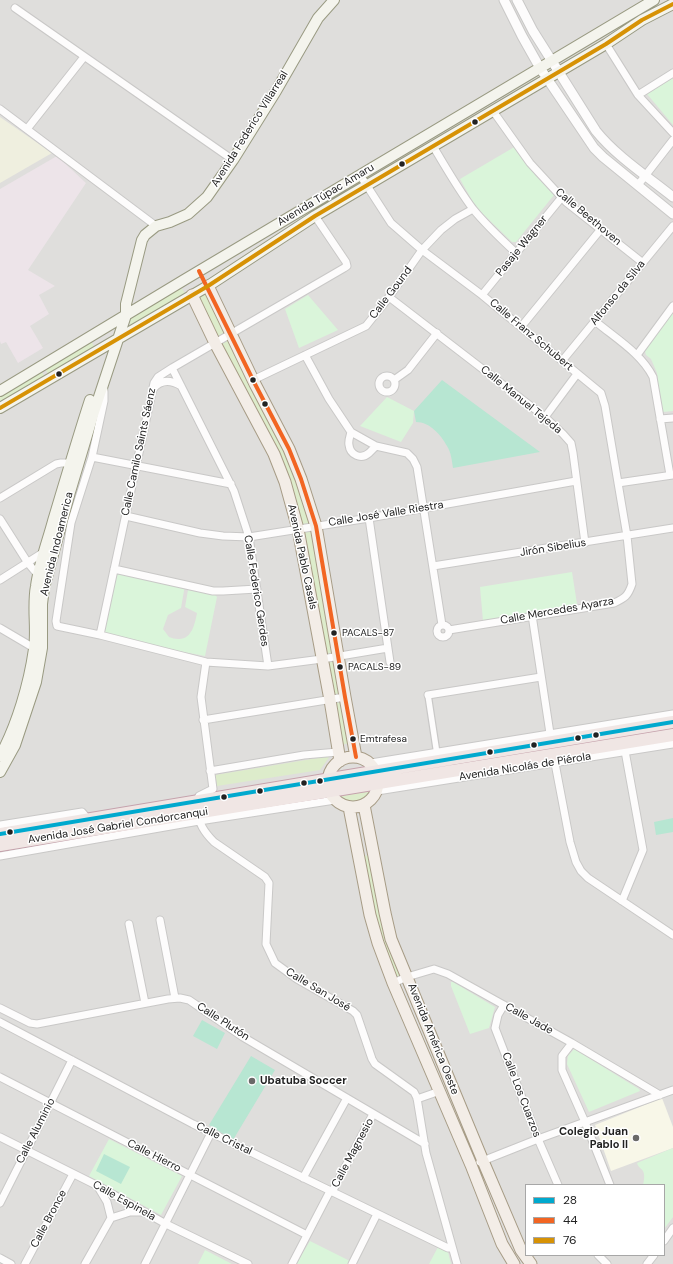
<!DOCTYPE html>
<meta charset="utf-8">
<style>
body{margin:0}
#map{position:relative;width:673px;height:1264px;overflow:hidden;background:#f0eeeb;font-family:"DM Sans",sans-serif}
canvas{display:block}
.legend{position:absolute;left:525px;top:1184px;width:140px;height:72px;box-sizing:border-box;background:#fff;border:1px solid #a7a7a7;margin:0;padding:5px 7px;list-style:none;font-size:12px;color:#222}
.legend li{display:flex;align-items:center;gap:8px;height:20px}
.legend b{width:20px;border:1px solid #a7a7a7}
</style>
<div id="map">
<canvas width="673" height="1264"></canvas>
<ul class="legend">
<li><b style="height:5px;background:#00a9ce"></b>28</li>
<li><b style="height:5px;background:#f26522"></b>44</li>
<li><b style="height:5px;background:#d79205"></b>76</li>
</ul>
</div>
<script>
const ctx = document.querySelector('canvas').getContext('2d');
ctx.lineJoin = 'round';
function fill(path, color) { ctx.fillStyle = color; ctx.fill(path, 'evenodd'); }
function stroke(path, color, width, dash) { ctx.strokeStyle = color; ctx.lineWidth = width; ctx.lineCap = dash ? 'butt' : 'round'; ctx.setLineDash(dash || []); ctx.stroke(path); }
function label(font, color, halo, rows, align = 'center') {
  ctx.font = font + ' "DM Sans",sans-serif'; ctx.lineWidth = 3; ctx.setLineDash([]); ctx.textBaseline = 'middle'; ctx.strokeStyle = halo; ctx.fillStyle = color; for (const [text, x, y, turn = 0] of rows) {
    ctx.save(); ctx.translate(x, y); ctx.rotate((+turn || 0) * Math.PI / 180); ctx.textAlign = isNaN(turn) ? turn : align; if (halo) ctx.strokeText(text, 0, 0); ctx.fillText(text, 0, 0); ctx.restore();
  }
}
const residential = new Path2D(`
 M0 0H673V1264H0ZM526 1185H664V1255H526Z`);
const industrial = new Path2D(`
 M57 156 86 183 28 270 55 286 39 295 49 314 30 326 43 348 18 363 6 342 1 344 0 341V189Z`);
const education = new Path2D(`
 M662 1098 673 1127V1148L611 1171 595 1125Z`);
const farmland = new Path2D(`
 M0 117 52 153 0 183Z`);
const grass = new Path2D(`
 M180 286 185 293 131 326 126 319Z
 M205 292 226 335 217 340 195 297Z
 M228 339 291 464 310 526 300 527 283 467 218 346Z
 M91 341 95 348 49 376 45 368Z
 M41 371 46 378 0 405V396Z
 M310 530 333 654 324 656 301 532Z
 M334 661 350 743 340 745 324 663Z
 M330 756 320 770 217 786 215 775Z
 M373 788C368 806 346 805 334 796Z
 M371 855 404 976 394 979 378 938 362 856Z`);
const park = new Path2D(`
 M673 78V125L647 94Z
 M516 146 530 163 535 175 554 195 516 242H512L483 214 473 202 460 179Z
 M308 295 338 330 299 348 285 309Z
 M673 313V411L663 412 659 394 657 373 651 359 646 355 644 348Z
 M387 397 414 411 413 423 401 442 360 426Z
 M114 571 185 585 181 608 168 615 163 629 169 637C172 638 175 639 178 639 192 640 195 623 197 613L185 607 188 590 215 595 217 597 205 656 101 636Z
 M572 572 577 604 483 621 480 587Z
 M451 982H453L495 1007 489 1028 470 1034 451 986Z
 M574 1049 639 1089 640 1091 589 1112 567 1064 568 1056Z
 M109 1139 182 1176 161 1215 89 1176Z
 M673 1148V1217L664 1229V1185H643C644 1181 645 1175 643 1171 641 1168 638 1167 637 1163Z
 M310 1241 350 1261 348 1264H296Z
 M438 1247 448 1252 451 1264H429Z
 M205 1250 232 1264H198Z`);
const pitch = new Path2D(`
 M442 380 540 452 453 468C452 461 451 452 447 446 441 435 430 422 416 422L414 411Z
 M673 818V832L656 835 654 822Z
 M202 1020 225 1033 217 1049 193 1036Z
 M251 1056 275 1070 233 1140 209 1125Z
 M104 1154 130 1167 121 1184 96 1171Z`);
const pedestrian = new Path2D(`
 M428 695 437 754`);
const minor = new Path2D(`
 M15 8 233 160
 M606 44 638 95 673 133
 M638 95 673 73
 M0 109 156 226
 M493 111 530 163 566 202 643 263
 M27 129 84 57
 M433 146C446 168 458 189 473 209 486 225 501 239 516 253
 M360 175 391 223 422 250 482 295 601 393 605 406 627 536 632 584C628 596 625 598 614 603L449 630
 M638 185 673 140
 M482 295 562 197
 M389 297 545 417 563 434 571 443 573 453 585 543
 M595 321C615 338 641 353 653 377L670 475
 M521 327 601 229
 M305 355 329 399 351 432 376 446 407 453 413 459 417 467 442 625
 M637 355 673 306
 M562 361 673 226
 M172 368 234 491 249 537 268 666
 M379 384a8 8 0 1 1 16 0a8 8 0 1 1-16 0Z
 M253 380 366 326 389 297 422 250 441 230 455 219 473 209
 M394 380 408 370 437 333
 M153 389C161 379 171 380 181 386
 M104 390V401L92 457 71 523 56 621 57 626 100 635 206 662 268 666 322 659 388 648
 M545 417 577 374
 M660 419 673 418
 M351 432C350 436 348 441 349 445 350 455 361 460 369 453 371 451 374 448 376 446
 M92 457 231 484
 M618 483 673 475
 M0 498 56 464 61 463H70
 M126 516 200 533 223 536 249 537 369 518 576 481
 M369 518 390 662
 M0 519 28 563 38 575
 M433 566 673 528
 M114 569 213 591H223L257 589
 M0 580 44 552
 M532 615 551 740
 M437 631a6 6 0 1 1 12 0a6 6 0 1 1-12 0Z
 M0 628 34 648 38 649
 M100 635 154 383 158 377 172 368 344 268 347 266 346 262 315 216
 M428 695 541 677
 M203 720 345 697
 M554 758 570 842 576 862 581 871 588 878 673 935
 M210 771 304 755 338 752
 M197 800 199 796 213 789 201 697 206 662
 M197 810C199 824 204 832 214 842L265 877 269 883 266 944 275 963 297 979 353 1011 357 1015 372 1059 375 1064 414 1092 417 1098 426 1153 457 1264
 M0 825 82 812 88 819
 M0 856 199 821 335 800
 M622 901 643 850 625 751
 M160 920 175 998
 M129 924 145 1003
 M393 983 407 977 434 969 448 974 572 1043 660 1095
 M504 1005 498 1015 495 1028 538 1139 558 1185
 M0 1008 30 1023 37 1024 168 999 180 998 189 1000 243 1037 425 1144
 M0 1022 193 1124 415 1232 448 1248 452 1247
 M572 1043 562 1056V1070L585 1122 610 1185
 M0 1077 307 1235
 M417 1099 440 1091
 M0 1137 98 1186 166 1224 248 1264
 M480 1162 538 1139 673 1090
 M303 1178 347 1098
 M98 1187 107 1202 111 1218
 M332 1192 373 1114
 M0 1203 72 1060
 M664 1241 673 1228
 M598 1255 607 1264
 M0 1258 11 1264
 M25 1264 73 1174
 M85 1264 111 1218 130 1212H143
 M145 1264 211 1133
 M292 1264 330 1191
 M352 1264 377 1214
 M647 1264 654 1255`);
const tertiary = new Path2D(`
 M504 0 522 36 540 68 594 148 603 157 673 214
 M517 0 533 31 596 131C616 156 648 177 673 197
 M371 764 673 715
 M377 790 673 743`);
const secondary = new Path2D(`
 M0 391 184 280 654 0
 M0 408 208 286 315 216 606 44 642 20 673 4
 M0 756C17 725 29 684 34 649 37 628 32 607 36 586 39 564 47 543 53 521 65 481 77 440 90 400
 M0 772 15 745 36 682 42 648V604L44 588 70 492 93 415 126 315V304L142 240 145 235 156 226 170 222 188 214 207 197 233 160 276 91 318 18 334 0`);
const primary = new Path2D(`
 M208 286 255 384 289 449 301 479 316 526 345 697 356 757
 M192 295 215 343 274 454 285 482 298 529 330 700 340 761
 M328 782a25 25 0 1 1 50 0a25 25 0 1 1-50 0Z
 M364 805 385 913 391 939 483 1161 521 1250 531 1264
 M349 807 370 915 378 943 393 983 471 1165 502 1244 514 1264`);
const trunk = new Path2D(`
 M0 834 673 722
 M0 845 673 735`);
const bus1 = new Path2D(`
 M0 834 673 722`);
const bus2 = new Path2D(`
 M199 271 255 384 289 449 301 479 316 526 345 697 356 757`);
const bus3 = new Path2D(`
 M0 408 208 286 315 216 606 44 642 20 673 4`);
const markers = [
 [475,122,3.5,"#222"],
 [402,164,3.5,"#222"],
 [59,374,3.5,"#222"],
 [253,380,3.5,"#222"],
 [265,404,3.5,"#222"],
 [334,633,3.5,"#222"],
 [340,667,3.5,"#222"],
 [596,735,3.5,"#222"],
 [578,738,3.5,"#222"],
 [353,739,3.5,"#222"],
 [534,745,3.5,"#222"],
 [490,752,3.5,"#222"],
 [320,781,3.5,"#222"],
 [304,783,3.5,"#222"],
 [260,791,3.5,"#222"],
 [224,797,3.5,"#222"],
 [10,832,3.5,"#222"],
 [252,1081,4,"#6a6968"],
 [636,1138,4,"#6a6968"]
];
const busNames = [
 ["PACALS-87",342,633],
 ["PACALS-89",348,667],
 ["Emtrafesa",360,739]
];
const streetNames = [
 ["Avenida Federico Villarreal",250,129,-58],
 ["Avenida Túpac Amaru",326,195,-31],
 ["Calle Beethoven",588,217,40],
 ["Pasaje Wagner",522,246,-51],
 ["Calle Gound",391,293,-53],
 ["Alfonso da Silva",618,293,-51],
 ["Calle Franz Schubert",531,335,40],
 ["Calle Manuel Tejeda",521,400,39],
 ["Calle Camilo Saints Sáenz",139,452,-78],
 ["Calle José Valle Riestra",386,514,-9],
 ["Avenida Indoamerica",57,544,-76],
 ["Jirón Sibelius",553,548,-9],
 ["Avenida Pablo Casals",302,557,78],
 ["Calle Federico Gerdes",256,591,81],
 ["Calle Mercedes Ayarza",557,611,-10],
 ["Avenida Nicolás de Piérola",525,767,-9],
 ["Avenida José Gabriel Condorcanqui",118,826,-9],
 ["Calle San José",318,990,31],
 ["Calle Jade",529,1019,29],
 ["Calle Plutón",223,1022,33],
 ["Avenida América Oeste",433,1039,68],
 ["Calle Los Cuarzos",521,1095,69],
 ["Calle Aluminio",36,1131,-63],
 ["Calle Cristal",224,1139,26],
 ["Calle Magnesio",353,1153,-62],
 ["Calle Hierro",154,1156,27],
 ["Calle Espinela",124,1201,29],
 ["Calle Bronce",49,1219,-62]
];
const poiNames = [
 ["Ubatuba Soccer",260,1081],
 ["Colegio Juan",628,1132,"right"],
 ["Pablo II",628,1145,"right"]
];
fill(residential, '#dfdedc');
fill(industrial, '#ede4e9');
fill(education, '#f8f7e8');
fill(farmland, '#efefdf');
fill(grass, '#ddeccb');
fill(park, '#daf5da');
fill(pitch, '#b7e6d2');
stroke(pedestrian, '#c9c8c7', 8);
stroke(minor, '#c9c8c7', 9);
stroke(tertiary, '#c9c8c7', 11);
stroke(secondary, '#999a82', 12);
stroke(primary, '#a79c86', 13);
stroke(trunk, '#c5a2ac', 14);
stroke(pedestrian, '#fdfcfc', 5.5);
stroke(minor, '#fdfcfc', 7);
stroke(tertiary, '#fdfcfc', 9);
stroke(secondary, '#f4f4ed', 10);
stroke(primary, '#f3ede7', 11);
stroke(trunk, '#f0e6e4', 12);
stroke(bus1, '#00a9ce', 4);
stroke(bus2, '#f26522', 4);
stroke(bus3, '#d79205', 4);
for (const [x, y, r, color] of markers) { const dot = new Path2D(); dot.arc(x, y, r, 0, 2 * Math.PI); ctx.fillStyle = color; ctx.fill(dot); stroke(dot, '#fff', 1.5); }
label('10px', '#222', '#fff', busNames, 'left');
label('11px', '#222', '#fff', streetNames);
label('bold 11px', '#222', '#fff', poiNames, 'left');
</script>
